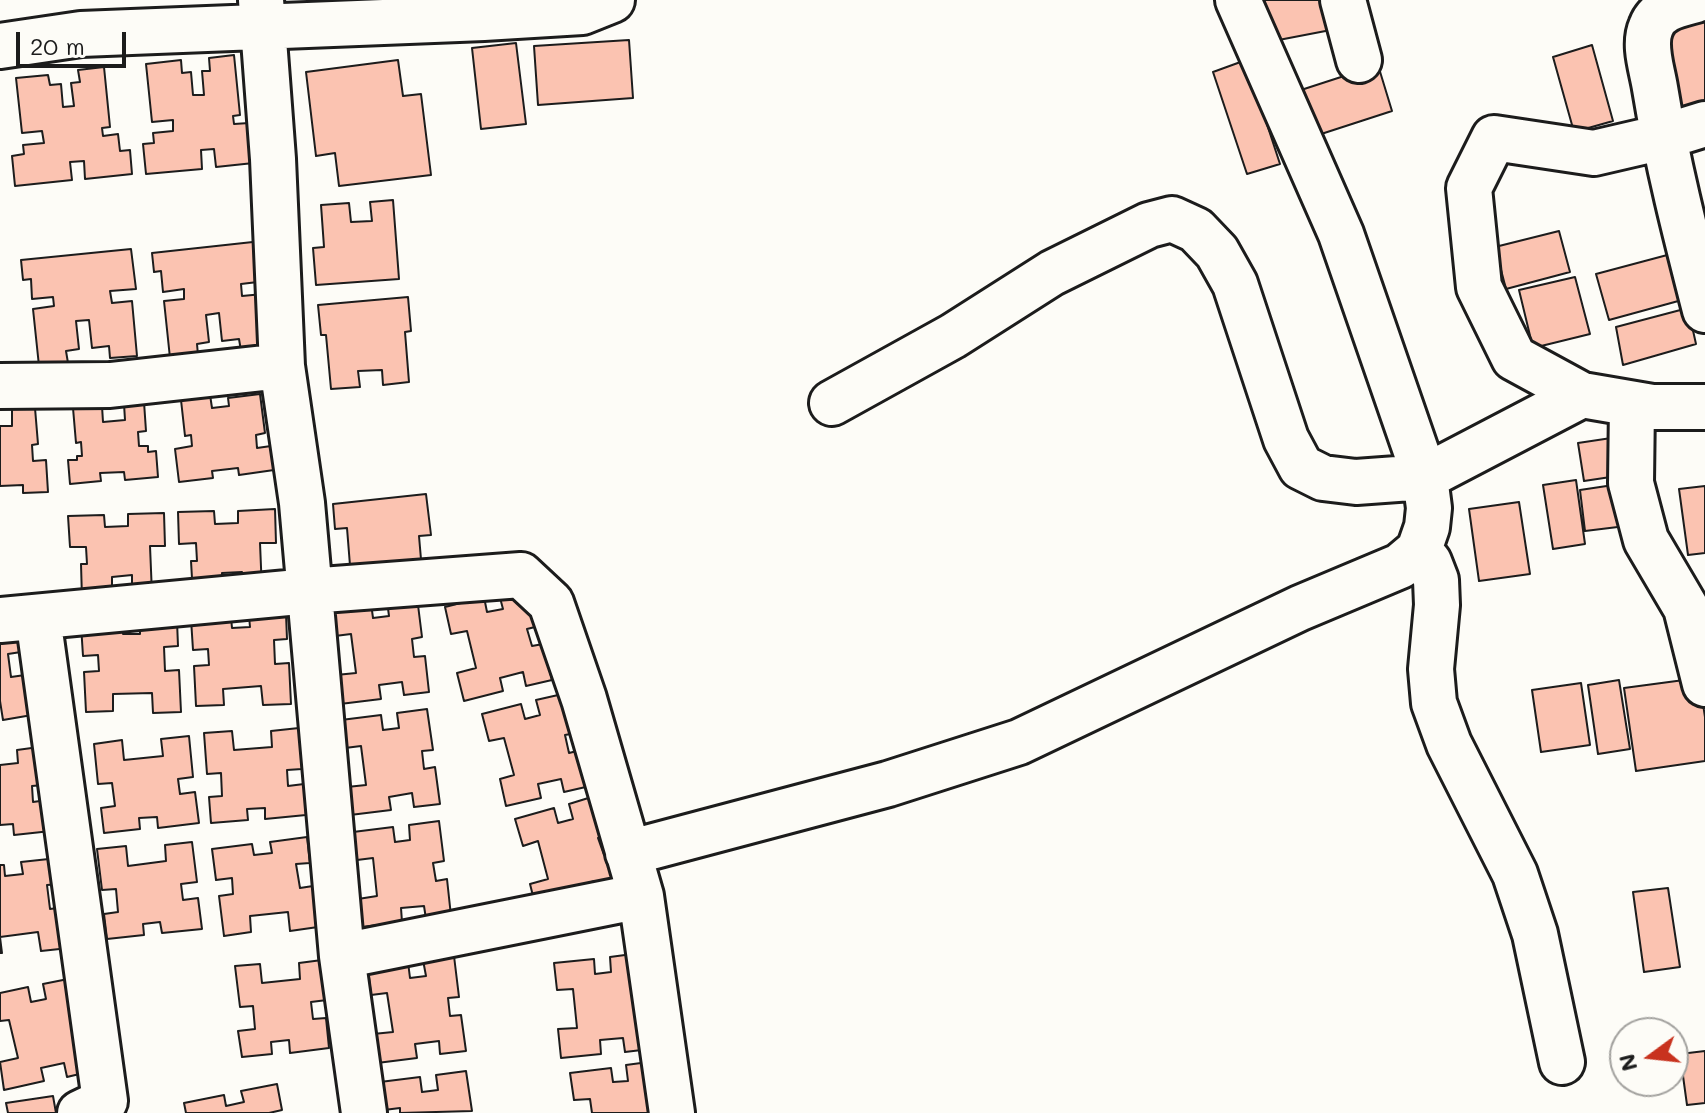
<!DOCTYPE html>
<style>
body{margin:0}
#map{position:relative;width:1705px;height:1113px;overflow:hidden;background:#fdfcf7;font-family:Mali,sans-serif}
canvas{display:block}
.north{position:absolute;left:1609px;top:1017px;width:80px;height:80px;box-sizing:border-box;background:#fdfcf7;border:2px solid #a3a29f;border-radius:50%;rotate:255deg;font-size:22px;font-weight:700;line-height:32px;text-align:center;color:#1c1c1c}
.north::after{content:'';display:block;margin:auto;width:28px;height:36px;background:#c8321e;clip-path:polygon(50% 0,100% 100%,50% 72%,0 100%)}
.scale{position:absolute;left:16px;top:32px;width:110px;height:36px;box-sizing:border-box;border:4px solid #1c1c1c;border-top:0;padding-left:10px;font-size:24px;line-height:28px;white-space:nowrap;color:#1c1c1c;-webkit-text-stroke:6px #fdfcf7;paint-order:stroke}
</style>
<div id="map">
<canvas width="1705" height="1113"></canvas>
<div class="north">N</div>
<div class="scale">20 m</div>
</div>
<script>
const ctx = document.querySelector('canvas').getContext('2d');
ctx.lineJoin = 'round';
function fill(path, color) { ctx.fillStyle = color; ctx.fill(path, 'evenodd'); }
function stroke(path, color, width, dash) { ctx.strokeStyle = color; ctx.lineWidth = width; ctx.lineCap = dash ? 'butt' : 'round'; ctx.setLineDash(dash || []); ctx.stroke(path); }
const building = new Path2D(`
 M1254 0H1330L1336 29 1263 43Z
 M1705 21V116L1682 121 1661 30Z
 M629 40 633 98 538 105 534 46Z
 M516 43 526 124 481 129 472 48Z
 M1592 45 1613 121 1574 132 1553 57Z
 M234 55 240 115 233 116 234 124 249 123 263 162 216 167 214 149 201 150 202 169 146 174 143 144 154 143 153 133 173 131V120L152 122 146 64 181 60 182 73 191 72 193 95H204L202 71H210L209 58Z
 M398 60 403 96 421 94 431 175 339 186 335 153 316 156 306 72Z
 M1246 60 1280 164 1247 174 1213 72Z
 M1378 65 1392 111 1315 136 1301 90Z
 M104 67 110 127 102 128 103 136 118 134 120 151 130 150 132 174 85 179 84 161 70 162 72 180 15 186 12 156 24 154 23 145 44 143 42 131 22 133 16 78 48 75 50 85 61 84 63 107 74 106 71 83 80 82 78 70Z
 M393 200 399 279 316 285 313 248 324 247 321 205 349 203 351 222 372 221 370 202Z
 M1559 231 1570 272 1506 289 1495 247Z
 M262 241 266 281 241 284 242 296 263 294 268 349 241 351 239 339 222 341 219 313 206 315 209 342 197 344 198 355 170 358 164 301 184 299V289L163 292 161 271 154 272 152 253Z
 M131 249 136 289 110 291 112 303 132 301 137 356 110 358 109 346 92 348 89 320 76 321 79 349 66 351 68 363 39 366 33 309 54 306 53 297 32 299 31 279 23 280 21 260Z
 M1671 254 1682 300 1609 320 1596 274Z
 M1575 277 1590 334 1533 348 1519 290Z
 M408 297 411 331 405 332 409 382 383 385 382 370 358 371 360 387 331 389 326 335H321L318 305Z
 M1688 308 1696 344 1623 365 1616 327Z
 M209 388 212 408 229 406 228 398 260 394 265 433 256 435 257 448 271 446 274 470 239 475 238 468 212 471 213 478 179 482 175 449 192 446 191 435 185 436 180 391Z
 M144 402 146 431 138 432 139 446H148V452L156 451 158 477 125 480 124 472 100 473 101 481 70 484 68 460H77V456H82L81 442 76 443 73 408 102 406 103 422 125 420 124 404Z
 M35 408 38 444 32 445 33 461 46 460 48 492 23 493V485L0 486V426H12V409Z
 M1618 437 1624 475 1584 481 1578 443Z
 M1576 480 1585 544 1553 549 1543 485Z
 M1620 484 1626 526 1585 531 1580 490Z
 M1705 486V553L1688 555 1679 489Z
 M426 494 431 535 419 536 422 571 351 578 347 528 335 529 333 504Z
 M1519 502 1530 574 1479 581 1469 509Z
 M275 509 276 543H260L262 591 242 592V572L222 573 223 594 193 596 191 561H197L196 543 179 544 178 512 214 511 215 524 238 523V511Z
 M164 513 165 546H150L152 594 132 595V575L112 577V598L82 599 81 564H87L86 547H70L68 516 104 515 105 527 128 526V514Z
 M529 587 539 626 527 629 532 646 543 644 552 680 526 686 523 672 500 678 503 691 464 701 457 673 476 668 467 631 451 634 445 607 484 597 487 612 503 609 499 594Z
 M417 597 422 637 412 639 414 657 425 656 429 692 404 695 402 682 379 685 381 699 340 704 336 675 356 673 351 634 335 636 331 608 371 603 373 618 389 616 387 601Z
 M286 614 287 639 274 640 275 664 289 663 291 704 263 705 261 686 223 689 224 705 196 706 194 666 209 665 208 649 193 650 191 619 231 617 232 628 250 627 249 616Z
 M177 621 178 646 164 647 165 671 179 670 181 712 153 713 152 693 113 694V711L86 712 84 672 99 671 98 655 83 656 81 625 122 623 123 634H140V623Z
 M17 626 21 652 8 654 11 677 25 675 32 715 3 720 0 701V629Z
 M1699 678 1705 717V761L1636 771 1624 688Z
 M1619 680 1630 749 1598 754 1588 685Z
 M1581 683 1590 745 1541 752 1532 690Z
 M567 693 576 733 565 735 569 753 581 750 590 786 564 792 561 779 538 784 541 798 506 806 500 779 514 775 504 738 489 741 482 714 521 704 525 719 540 715 536 700Z
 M427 709 433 750 422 751 424 769 435 767 440 804 414 807 412 793 389 797 391 810 350 815 347 787 366 785 361 746 345 748 341 720 381 715 383 730 399 728 397 713Z
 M299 728 302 769 287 770 288 786 304 784 306 815 265 819V808L247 809 248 820 211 823 209 797 222 796 221 773 207 774 204 733 232 731 234 750 272 747 271 731Z
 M189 736 193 777 178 779 180 794 195 792 199 823 158 828 157 817 139 818 140 829 104 833 101 808 115 806 112 783 98 784 94 744 122 740 124 760 163 756 161 739Z
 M39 747 43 785 32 786 33 802 47 800 51 831 14 835 13 824 0 825V765L18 763 17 750Z
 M598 795 610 835 598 838 604 855 614 852 624 888 599 894 595 881 573 887 537 912 530 884 548 879 538 841 523 846 515 819 554 808 558 823 573 819 569 804Z
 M439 821 444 861 433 863 436 881 447 879 451 916 426 919 424 906 401 908 402 922 362 927 358 899 377 896 373 858 357 860 353 832 393 827 395 842 410 840 409 825Z
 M307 837 310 863 296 864 300 888 313 886 318 927 290 931 288 912 250 916 251 932 224 936 219 896 233 894 232 878 216 880 212 849 252 844 254 855 272 853 270 842Z
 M192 842 197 882 181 884 183 900 198 898 202 929 162 933 160 922 143 924 144 935 107 939 104 914 118 912 116 889 102 890 97 849 126 846 128 866 166 861 165 845Z
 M58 858 61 884 47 885 50 909 64 907 69 948 41 951 38 932 0 937 2 953H0V865H4L5 876 23 874 21 862Z
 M1668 888 1680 967 1644 972 1633 892Z
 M640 953 634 995 635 1013 646 1012 650 1049 625 1052 623 1038 600 1040 601 1054 561 1058 558 1029 577 1028 573 989 557 990 554 963 594 959 595 974 611 972 610 957Z
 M454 956 459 997 448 998 450 1016 461 1015 466 1051 440 1054 439 1041 415 1044 417 1058 377 1063 373 1034 393 1032 387 993 371 995 368 968 408 962 410 978 426 976 423 960Z
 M322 960 327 1000 311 1002 313 1019 326 1018 329 1048 290 1053 289 1040 271 1042 272 1054 242 1057 238 1031 255 1029 253 1006 240 1007 235 966 260 964 262 983 300 979 299 963Z
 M73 978 82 1018 70 1020 74 1037 92 1071 67 1077 64 1063 41 1068 44 1081 4 1090 0 1062 18 1058 9 1020 0 1021V993L28 987 31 1002 46 999 43 984Z
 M1705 1051V1103L1687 1105 1680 1054Z
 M656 1061 652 1113H592L590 1099 574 1100 570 1073 611 1068 613 1082 628 1081 626 1065Z
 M466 1071 472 1111 400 1113V1108L384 1110 380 1082 420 1077 422 1092 438 1090 436 1075Z
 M277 1084 282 1110 269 1113H186L184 1103 224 1095 226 1106 244 1102 241 1091Z
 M53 1096 56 1113H8L6 1103Z`);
const minor = new Path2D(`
 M261 0 273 159 282 366 302 503 342 956 364 1113
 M1343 0 1359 60
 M1696 0C1678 5 1658 8 1651 27 1643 45 1652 69 1655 88 1667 162 1686 236 1705 310
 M0 46 81 34 484 18 582 12 612 0
 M1705 124 1663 137 1594 153 1494 138 1469 188 1479 287 1514 358 1582 395 1652 407H1705
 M0 386 110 385 282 366
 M832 403 953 336 1052 273 1149 225 1172 219 1196 230 1217 252 1235 284 1286 439 1301 467 1323 478 1356 482 1425 477 1582 395
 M1632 404 1631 483 1646 540 1686 608 1705 684
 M1419 550 1429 562 1436 580 1437 605 1431 669 1434 703 1449 744 1515 874 1535 934 1562 1062
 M38 617 105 1101 80 1113
 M0 620 309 591 521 575 551 603 584 699 641 896 672 1113
 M628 853 888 784 1019 742 1300 608 1400 566 1419 550 1427 527 1429 508 1425 477 1341 234 1238 0
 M342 956 641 896`);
fill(building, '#fbc3b1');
stroke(building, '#1c1c1c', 2);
stroke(minor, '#1c1c1c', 50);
stroke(minor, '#fdfcf7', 44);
</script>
